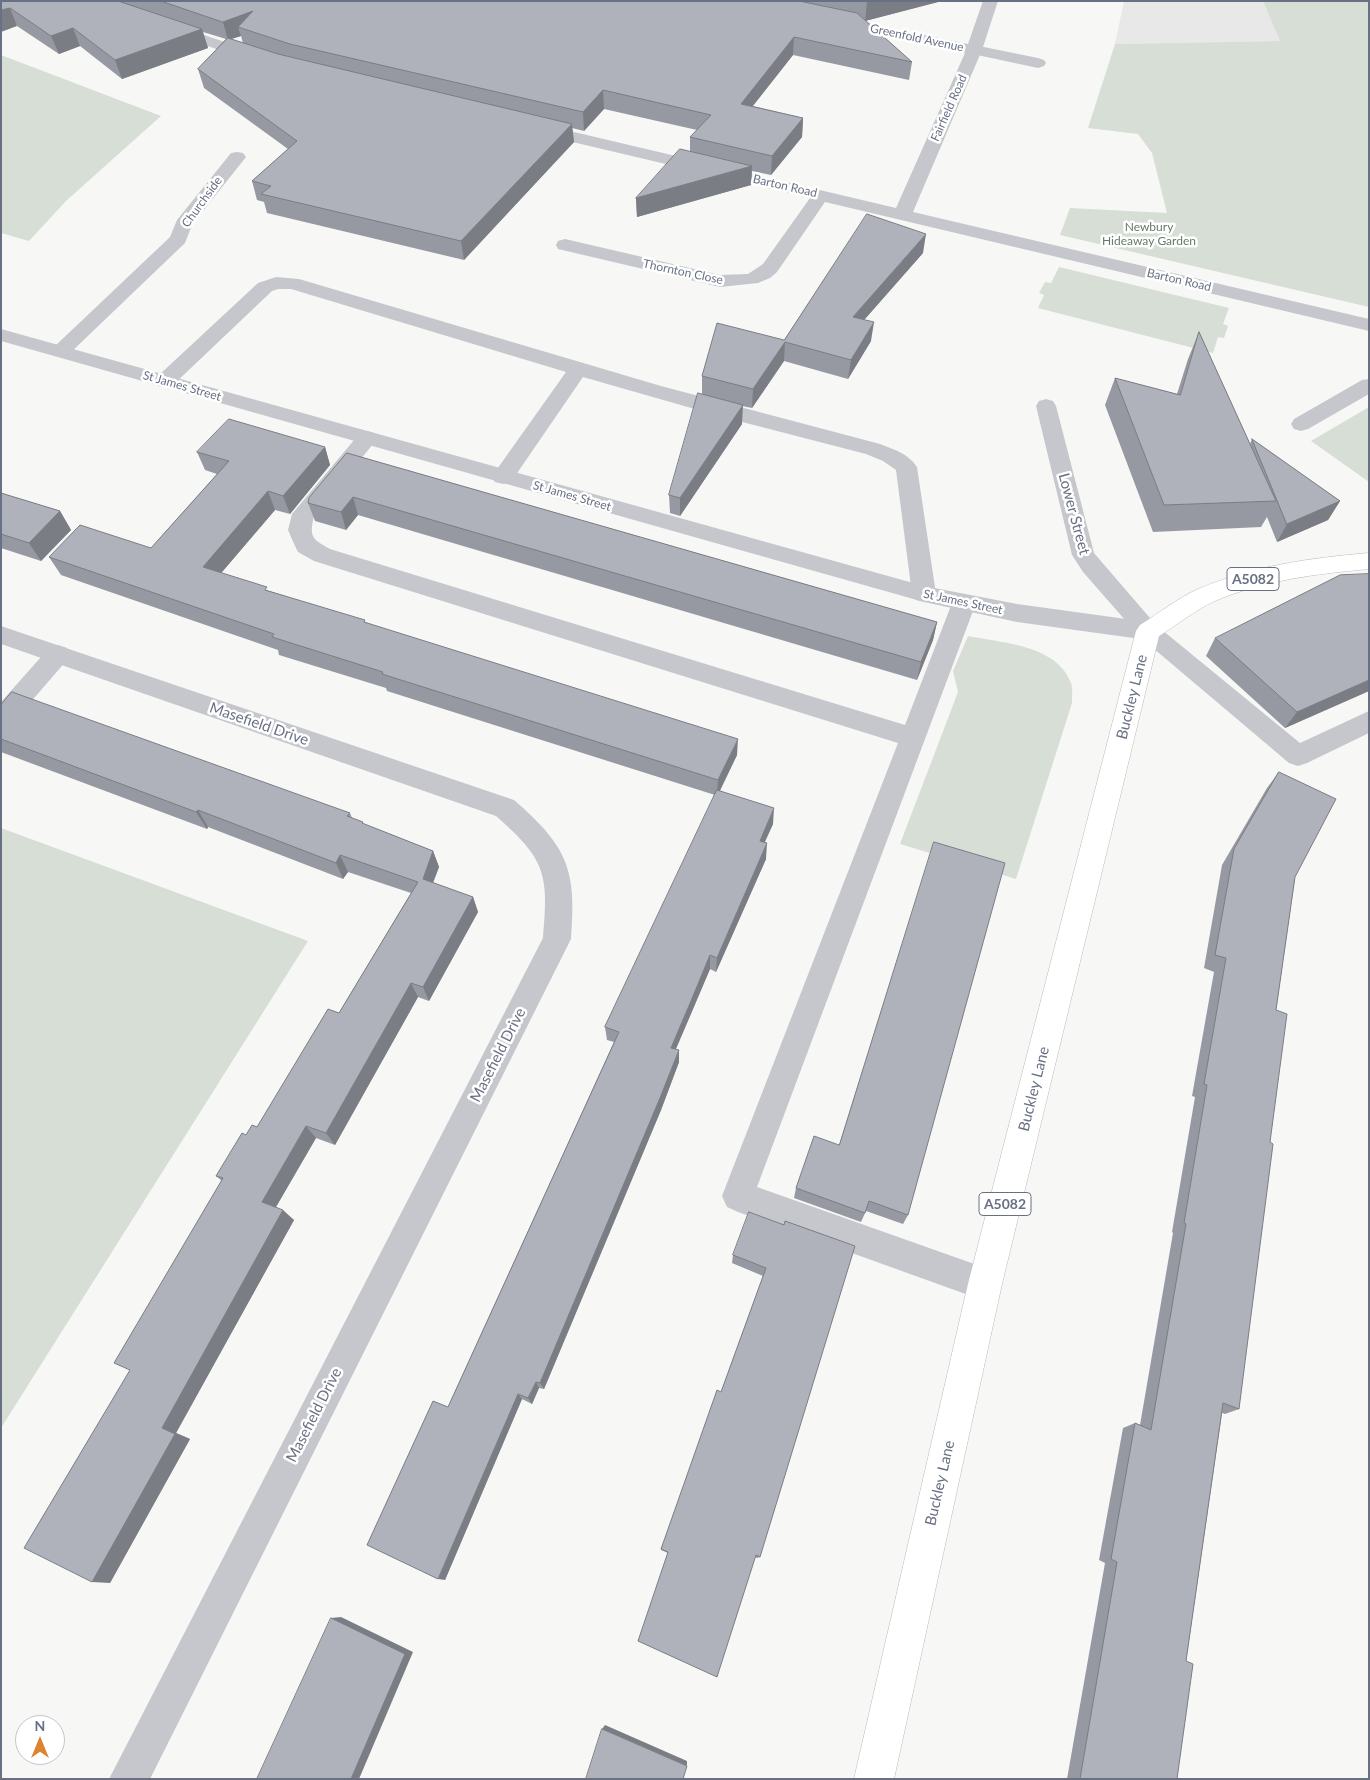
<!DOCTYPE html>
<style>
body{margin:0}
#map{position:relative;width:1370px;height:1780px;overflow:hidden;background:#f7f7f5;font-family:Lato,sans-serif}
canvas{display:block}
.frame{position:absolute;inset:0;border:2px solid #687084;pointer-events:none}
.north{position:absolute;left:15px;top:1715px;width:50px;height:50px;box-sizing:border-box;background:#fff;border:1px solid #c3c6ce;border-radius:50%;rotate:0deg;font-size:14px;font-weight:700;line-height:20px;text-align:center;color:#687084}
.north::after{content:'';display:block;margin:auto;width:18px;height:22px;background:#dc8430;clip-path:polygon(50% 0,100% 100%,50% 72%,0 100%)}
</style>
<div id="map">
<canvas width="1370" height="1780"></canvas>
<div class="frame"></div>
<div class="north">N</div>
</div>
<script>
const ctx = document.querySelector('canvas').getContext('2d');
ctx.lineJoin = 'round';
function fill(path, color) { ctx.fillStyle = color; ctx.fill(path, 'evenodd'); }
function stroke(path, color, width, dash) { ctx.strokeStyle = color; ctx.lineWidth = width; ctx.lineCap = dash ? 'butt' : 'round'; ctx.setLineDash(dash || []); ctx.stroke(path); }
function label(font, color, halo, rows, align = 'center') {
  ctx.font = font + ' Lato,sans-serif'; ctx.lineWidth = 5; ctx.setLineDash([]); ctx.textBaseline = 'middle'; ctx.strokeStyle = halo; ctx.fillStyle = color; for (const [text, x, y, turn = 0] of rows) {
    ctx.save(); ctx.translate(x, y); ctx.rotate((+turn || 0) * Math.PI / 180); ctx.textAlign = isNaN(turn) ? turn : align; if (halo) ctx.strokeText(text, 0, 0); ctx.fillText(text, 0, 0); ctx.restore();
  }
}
const built = new Path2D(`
 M1124 1H1263L1281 41 1115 44Z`);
const green = new Path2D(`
 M1263 1H1369V307L1060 235 1070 208 1167 213 1152 153 1138 134 1088 128 1115 44 1280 41Z
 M1 55 161 116 66 201 29 241 1 233Z
 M1059 267 1229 308 1223 324 1228 326 1224 338 1218 337 1213 353 1038 308 1044 295 1039 293 1045 282 1051 283Z
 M1369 407V482L1311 441Z
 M968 636C1003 643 1057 645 1071 683 1073 689 1072 697 1072 703L1016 879 900 844 958 692 953 671Z
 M1 828 308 941 1 1428Z`);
const service = new Path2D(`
 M974 45 1038 58 1044 60 1046 63 1044 66 1038 68 968 53 966 50 968 47Z
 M237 152 243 153 246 157 192 225 185 243 68 355 61 357 54 355 51 351 54 347 170 237 177 220 231 153Z
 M276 277 299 279 661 386 880 444C893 449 909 454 917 467L936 594 932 600 924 602 916 600 912 594 896 470 883 461 866 454 719 416 583 377 511 482 503 484 495 482 492 477 495 472 566 372 291 289H278L272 291 172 386 165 387 158 386 155 381 158 376 258 283Z
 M1369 379V394L1308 429 1301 431 1294 429 1291 424 1294 419 1362 380Z
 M1046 399 1053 401 1056 406 1094 553 1156 625 1300 743 1369 711V733L1307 763 1298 766 1289 763 1140 637 1083 572 1072 555 1036 406 1039 401Z
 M367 431 374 433 378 438 314 516C309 537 312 539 330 549L905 725 952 603 956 597 964 594 972 597 976 603 757 1187 997 1272 1002 1284 997 1296 985 1301 738 1212 727 1207 722 1196 898 743 314 561 298 552 295 546 288 530 292 514 360 433Z
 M58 645 67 648 70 654 67 660 10 726 1 729V702L49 648Z`);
const minor = new Path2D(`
 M983 1H998L982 50 913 212 1369 319V331L825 202 777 272 770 278 758 283 720 287 558 249 556 245 558 241 565 239 720 275 748 274 763 264 810 198 530 132 528 128 530 124 536 123 896 208 965 53 838 27 833 25 830 22 833 19 838 17 968 44Z
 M169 23 263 55 265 58 263 61H251L164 31 161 28 164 25Z
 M1 329 924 586 1017 604 1148 622 1156 625 1160 631 1156 637 1148 640 1017 622 924 602 1 341Z
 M1 626 514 800C567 846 577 869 571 939L150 1779H109L543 938C549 873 545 859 496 816L1 644Z`);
const primary = new Path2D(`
 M1369 553V569C1316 574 1264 580 1215 601 1195 610 1177 625 1159 636L1002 1284 894 1779H854L968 1284 1136 631 1140 625C1159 613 1178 598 1198 589 1253 566 1310 558 1369 553Z`);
const wall = new Path2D(`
 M1 1H938V2L865 21 912 62 909 80 793 55 753 106 803 118 802 137 771 175 752 171 751 185 637 217 636 198 690 151V137L697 130 604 109 584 131 572 128 574 142 464 260 267 213 264 202 257 200 252 181 288 149 204 88 198 69 226 39 203 32 208 48 122 79 80 46 59 54 17 26ZM241 36 243 43 231 39Z
 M923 253 864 320 871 341 848 379 784 361 752 408 742 406V424L680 516 670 513 669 495 702 394V376L784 340Z
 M1199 332 1250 444 1252 439 1340 501 1328 520 1277 542 1267 517 1261 527 1153 532 1105 405 1115 378 1177 394 1188 359Z
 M325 447 330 465 290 514 275 510 221 573 269 591 365 622 737 755 720 791 773 824 765 842 766 859 716 972 710 969 691 1014 676 1049 679 1062 661 1110 544 1389 539 1388 532 1404 522 1399 445 1580 448 1407 614 1042 607 1040 605 1027 715 795 387 691 386 688 279 655 278 650 61 575 49 557 151 548 217 474 205 470 197 452Z
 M347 453 937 622 933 640 917 680 358 515 346 530 315 521 308 503Z
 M1 493 60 511 71 530 41 561 1 548Z
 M1215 638 1369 691 1285 728 1206 656Z
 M1 705 350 813 352 818 364 824 433 851 439 867 433 883 473 897 478 912 429 1001 418 997 335 1145 316 1138 276 1207 294 1220 176 1433 190 1439 110 1583 130 1370 222 1181 216 1176 246 1135 257 1127 339 1013 411 893 348 872 343 879 208 827 207 829 1 752Z
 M1279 772 1295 877 1276 1010 1270 1142 1239 1409 1225 1414 1222 1413 1186 1661 1177 1779H1067L1105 1563 1099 1560 1123 1428 1135 1423 1140 1425 1173 1233 1172 1232 1195 1097 1192 1096 1214 972 1204 968 1222 865 1267 788Z
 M838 1145 908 1215 903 1224 866 1211 861 1222 794 1198 796 1188Z
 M784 1225 760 1557 757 1558 755 1557 668 1553 661 1550V1549L721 1392 763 1276 732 1263 733 1255Z`);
const shadedWall = new Path2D(`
 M871 1H938V2L865 21 867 2Z
 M10 8 17 26 1 32V10Z
 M253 11 238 27 241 36 228 40 223 22Z
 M73 28 80 46 59 54 51 36Z
 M202 29 208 48 122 79 115 60Z
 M794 37 793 55 740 122 741 104Z
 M603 90 604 109 584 131 583 112Z
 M803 118 802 137 771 175 772 156Z
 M572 124 574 142 464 260 461 241Z
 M752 166 751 185 637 217 636 198Z
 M926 234 923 253 850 336 853 317Z
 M874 322 871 341 848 379 851 360Z
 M785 342 784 361 752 408 753 389Z
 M743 405 742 424 680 516V498Z
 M325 447 330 465 290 514 283 496Z
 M268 491 275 510 211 585 203 567Z
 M353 497 358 515 346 530 341 512Z
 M1340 501 1328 520 1277 542 1287 524Z
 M60 511 71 530 41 561 29 543Z
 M937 622 933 640 917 680 921 662Z
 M1369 680V691L1285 728 1297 712Z
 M738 739 737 755 717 796 718 780Z
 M774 808 773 824 758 856 760 841Z
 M198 810 208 827 207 829 196 812Z
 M767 843 766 859 716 972 717 958Z
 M433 851 439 867 428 895 423 879Z
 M340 855 348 872 343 879 336 863Z
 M473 897 478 912 429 1001 423 987Z
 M710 955V969L671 1060V1048Z
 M411 983 418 997 335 1145 326 1133Z
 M679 1050V1062L661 1110 544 1389 540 1383Z
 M306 1126 316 1138 273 1212 262 1202Z
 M283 1210 294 1220 176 1433 190 1439 110 1583 92 1582 162 1428Z
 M536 1382 539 1388 532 1404 528 1398Z
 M518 1394 522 1399 445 1580 438 1579Z
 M341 1617 413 1652 359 1779H351L331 1618Z
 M605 1725 687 1761V1766L602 1729Z`);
const building = new Path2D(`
 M1 1H118L202 29 115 60 73 28 51 36 10 8 1 10Z
 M161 1H799L857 13 912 62 794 37 741 104 803 118 772 156 690 137 711 115 603 90 583 112 290 44 238 27 253 11 223 22Z
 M228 38 278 54 572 124 461 241 261 194 271 186 252 181 297 141 198 69Z
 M680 149 752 166 636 198Z
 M867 214 926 234 853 317 874 322 851 360 785 342 753 389 702 376 717 323 784 340Z
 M1199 332 1276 501 1164 505 1115 378 1180 395Z
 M698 393 743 405 680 498 669 495Z
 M229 419 325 447 283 496 268 491 203 567 267 587 265 590 365 620 364 622 738 739 718 780 382 674 383 672 272 637 274 634 49 557 80 525 151 548 229 461 197 452Z
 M1252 439 1340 501 1287 524Z
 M347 453 937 622 921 662 353 497 341 512 308 503 309 498Z
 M1 493 60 511 29 543 1 534Z
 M1369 574V680L1297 712 1215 638 1340 575Z
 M12 692 350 813 347 816 363 822 362 823 433 851 423 879 473 897 423 987 411 983 326 1133 306 1126 262 1202 283 1210 162 1428 175 1434 92 1582 24 1548 130 1370 114 1363 223 1178 216 1176 242 1133 246 1135 252 1125 257 1127 328 1009 339 1013 418 882 340 855 336 863 198 810 196 812 1 739V705Z
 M1279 772 1336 799 1295 877 1276 1010 1287 1014 1270 1142 1273 1144 1239 1409 1223 1403 1186 1661 1193 1664 1177 1779H1080L1117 1562 1111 1559 1135 1423 1151 1430 1186 1224 1184 1223 1207 1085 1204 1084 1226 958 1215 955 1234 849Z
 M717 790 774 808 760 841 767 843 717 958 710 955 691 1001 671 1048 679 1050 660 1098 540 1383 536 1382 528 1398 518 1394 438 1579 367 1545 433 1401 448 1407 619 1032 605 1027Z
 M934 842 1005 863 908 1215 869 1201 865 1213 796 1188 814 1136 839 1145Z
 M749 1212 784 1225 785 1221 855 1246 760 1557 756 1555 717 1677 638 1641 668 1552 661 1549 717 1390 721 1392 766 1268 733 1255Z
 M331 1618 405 1654 351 1779H257Z
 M602 1729 687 1766 683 1779H586Z`);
const farStreetnames = [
 ["Greenfold Avenue",917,38,12],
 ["Fairfield Road",949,108,-66],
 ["Barton Road",785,186,13],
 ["Churchside",202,202,-54],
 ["Thornton Close",683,272,12],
 ["Barton Road",1179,280,13],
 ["St James Street",182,386,16],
 ["St James Street",572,496,16],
 ["St James Street",963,602,12]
];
const farParknames = [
 ["Newbury",1149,227],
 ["Hideaway Garden",1149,241]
];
const shields = [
 [1253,579,52],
 [1005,1204,52]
];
const shieldNames = [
 ["A5082",1253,579],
 ["A5082",1005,1204]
];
const streetNames = [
 ["Lower Street",1074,514,75],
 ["Buckley Lane",1132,697,-76],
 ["Masefield Drive",259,724,19],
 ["Masefield Drive",498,1055,-63],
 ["Buckley Lane",1034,1089,-76],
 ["Masefield Drive",314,1415,-63],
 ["Buckley Lane",940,1483,-77]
];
fill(built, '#e8e8e8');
fill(green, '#d7ded6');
stroke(primary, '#b9babf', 1);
fill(service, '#c6c7cc');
fill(minor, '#c6c7cc');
fill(primary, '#fff');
fill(wall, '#9699a1');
fill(shadedWall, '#7a7d83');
fill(building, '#afb2bb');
stroke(building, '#7a7d83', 1);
label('12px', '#687084', '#fff', farStreetnames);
label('12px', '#667c67', '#fff', farParknames);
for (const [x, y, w] of shields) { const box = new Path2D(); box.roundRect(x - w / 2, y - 11.5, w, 23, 4); ctx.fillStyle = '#fff'; ctx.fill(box); stroke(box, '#687084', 1); }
label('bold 14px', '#687084', null, shieldNames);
label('15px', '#687084', '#fff', streetNames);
</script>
